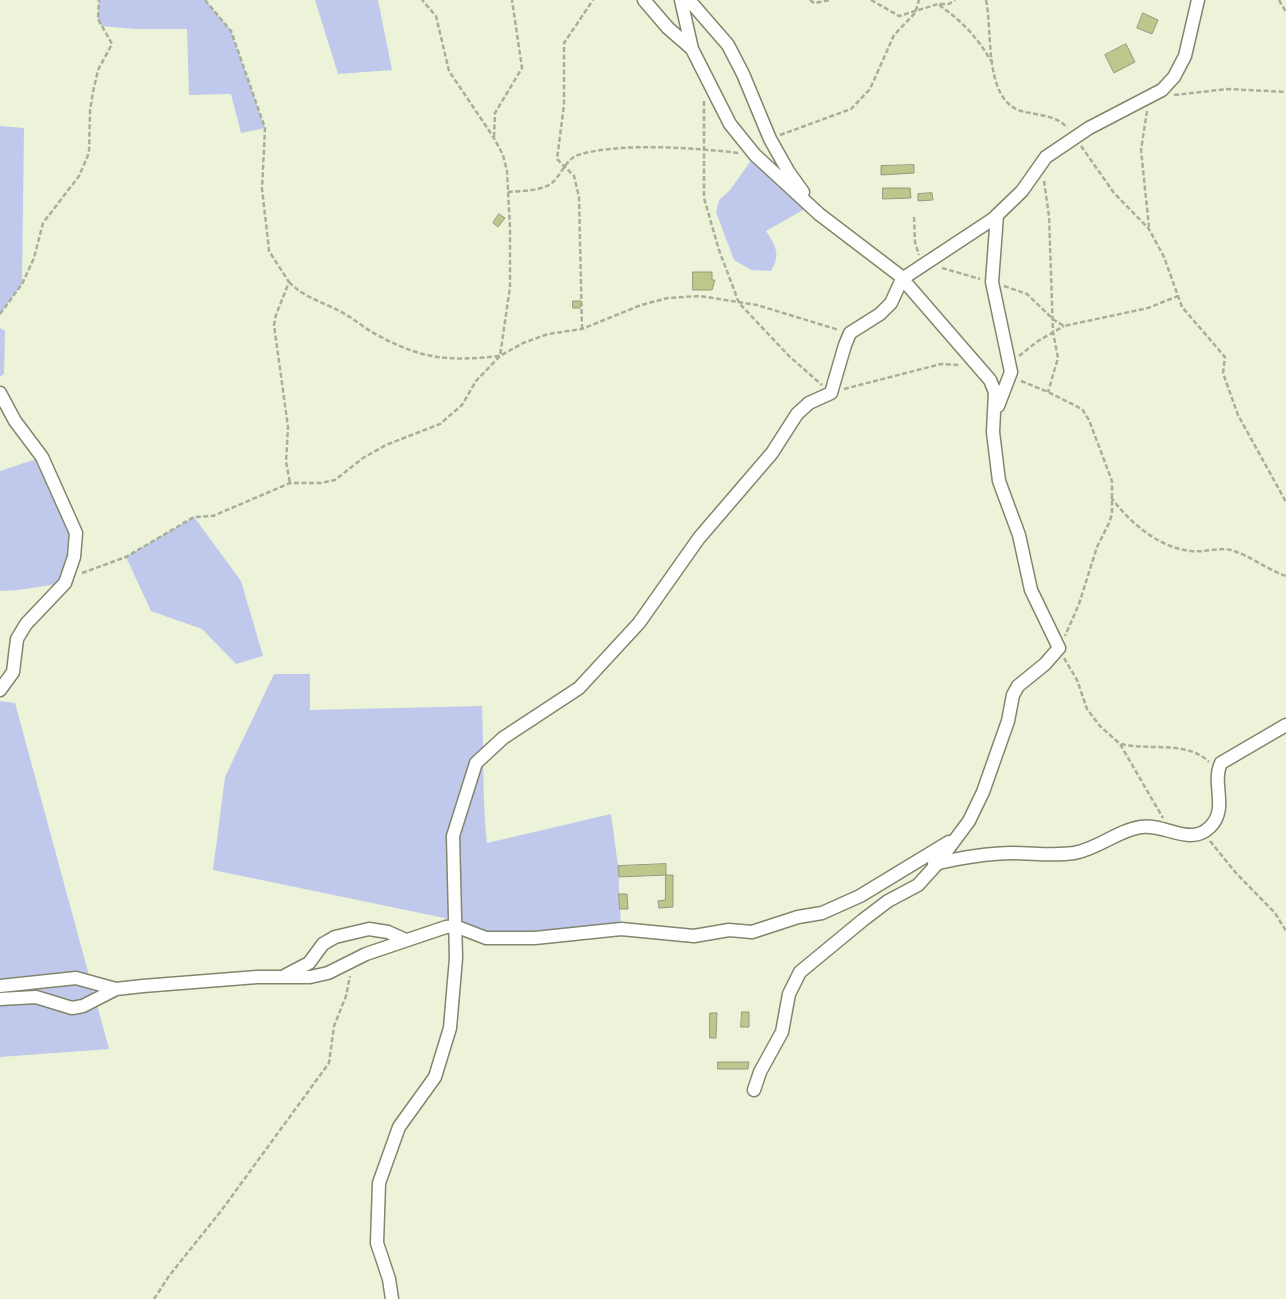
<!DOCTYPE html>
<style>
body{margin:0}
canvas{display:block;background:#edf3d8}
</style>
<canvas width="1286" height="1299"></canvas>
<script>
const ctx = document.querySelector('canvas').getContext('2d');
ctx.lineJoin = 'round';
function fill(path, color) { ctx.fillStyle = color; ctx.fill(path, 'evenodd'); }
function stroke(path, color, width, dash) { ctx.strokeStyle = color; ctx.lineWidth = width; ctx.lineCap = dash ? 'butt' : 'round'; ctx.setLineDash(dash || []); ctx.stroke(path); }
const green = new Path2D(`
 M99 0H205L231 31 265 128 241 133 231 94 189 95 187 29H135L101 26 98 19Z
 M315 0H378L392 70 338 74Z
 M0 126 24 128 22 284 0 314Z
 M755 155 810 206 766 231C776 246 781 255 771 271L751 270 734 260 716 212 719 200 730 190Z
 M0 328 5 331 4 374 0 377Z
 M42 457 76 533 65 583 18 590 0 591V471Z
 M194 517 241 581 263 656 236 664 202 629 151 611 126 557Z
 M274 674H310V710L482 706C484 752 482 798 487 843L611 814 618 866 621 929 486 938 454 920 213 870 225 777Z
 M0 701 15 703 109 1049 0 1057Z`);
const building = new Path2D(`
 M1143 13 1158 20 1152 34 1137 28Z
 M1126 44 1135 62 1114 73 1105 55Z
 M914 165V173L881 175V166Z
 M883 188H910L911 198 883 199Z
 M932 193 933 200 918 201V194Z
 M499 214 505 218 498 227 493 223Z
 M693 272H712V280H715L712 290H693Z
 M573 301H581L580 308H573Z
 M666 864V875L619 877 618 866Z
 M666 875H673V907L659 908 658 901 665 900Z
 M619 894H627L628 909H620Z
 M742 1012H749V1027H741Z
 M710 1013H717L716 1038H710Z
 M718 1062H749L748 1069H718Z`);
const path = new Path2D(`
 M205 0 231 31 265 128 262 189 268 241 269 251 289 282 276 315 274 325 288 427 286 462 290 483
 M810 0 814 3 831 0
 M871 0 899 16 938 4H949L955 0
 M986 0C993 31 983 99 1021 111 1035 115 1058 115 1067 128
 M1279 0 1286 12
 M939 5C961 20 978 38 991 61
 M1174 95 1228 89 1286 92
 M704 101V198L719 250 739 303 789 356 822 385
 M1147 111 1141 150 1149 227
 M780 135 851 109 870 89 894 35 915 13 919 0
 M494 137 495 113 522 68 512 0
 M1081 146 1114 193 1149 229 1164 257 1182 307 1225 357 1223 373 1238 415 1286 502
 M1044 181 1049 216 1053 332 1058 358 1048 392
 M508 192C521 191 537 191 549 185 561 178 564 160 578 155 620 142 695 148 739 153
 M914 217 915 242 919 255
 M942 268 980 279
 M289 282C304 298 326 303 345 314 357 321 368 331 381 337 424 360 452 361 500 356L510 287V228L507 171 503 155 494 138 449 71 436 16 422 0
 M1004 286 1027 294 1054 320 1064 326 1148 308 1178 296
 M0 314 22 284 34 258 43 223 79 176 89 153 90 111 93 92 98 70 112 44 98 19 99 0
 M582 329 579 197 574 176 557 159 564 105V43L593 0
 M1019 356 1038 341 1064 326
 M1021 381 1048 392 1082 409 1089 420 1112 481V514L1109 523 1097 547 1079 604 1065 636
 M844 389 941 364 960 365
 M1111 497C1129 522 1159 548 1191 551 1205 553 1220 546 1234 551 1252 557 1268 570 1286 576
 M82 573 126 557 194 517 213 516 290 483H321L335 480 363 458 386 445 440 424 462 405 476 381 500 356 523 343 548 334 582 329 641 305 668 298 700 296 757 305 839 330
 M1064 658 1077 680 1087 709 1100 726 1120 744 1163 818
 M1121 744C1149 751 1187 740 1209 762
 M1210 841 1236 873 1275 913 1286 931
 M154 1299 169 1276 221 1211 329 1063 334 1026 346 996 350 976`);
const street = new Path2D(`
 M644 0 668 28 691 48
 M681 0 692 49 730 124 755 155 819 214 899 275 990 380 995 392 993 432 999 481 1019 535 1031 590 1059 648 1045 664 1018 686 1013 695 1008 721 983 792 969 821 937 864 918 885 888 901 863 920 800 972 789 994 782 1032 760 1072 754 1090
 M689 0 728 45 743 74 770 139 788 171 803 192
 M997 215 992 282 1011 372 998 406
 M0 393 15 421 42 457 76 533 74 557 65 583 26 624 17 639 13 672 0 690
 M934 864C960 858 987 853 1013 853 1034 853 1053 856 1074 853 1098 849 1118 830 1141 827 1165 823 1190 847 1210 827 1229 808 1211 784 1221 763L1286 725
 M286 975 309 963 323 944 335 937 369 929 388 932 406 940
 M0 986 76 978 116 989
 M0 999 36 997 72 1008 83 1006 116 989 143 986 257 977H310L328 973 366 954 446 927 455 926 486 938H535L621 929 694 936 729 930 752 932 798 917 822 913 860 896 949 842
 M392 1299 389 1279 377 1243 379 1183 399 1127 435 1077 450 1028 456 958 453 836 476 763 503 738 579 688 639 623 699 538 772 453 797 414 809 403 831 393 845 345 850 333 880 314 891 303 902 279 993 219 1022 191 1046 157 1089 128 1162 90 1174 77 1185 56 1198 0`);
fill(green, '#c0c9eb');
fill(building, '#bcc78c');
stroke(building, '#949a80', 1);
stroke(street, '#81866d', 15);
stroke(path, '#a9ae99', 2.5, [5, 2.5]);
stroke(street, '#fff', 12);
</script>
